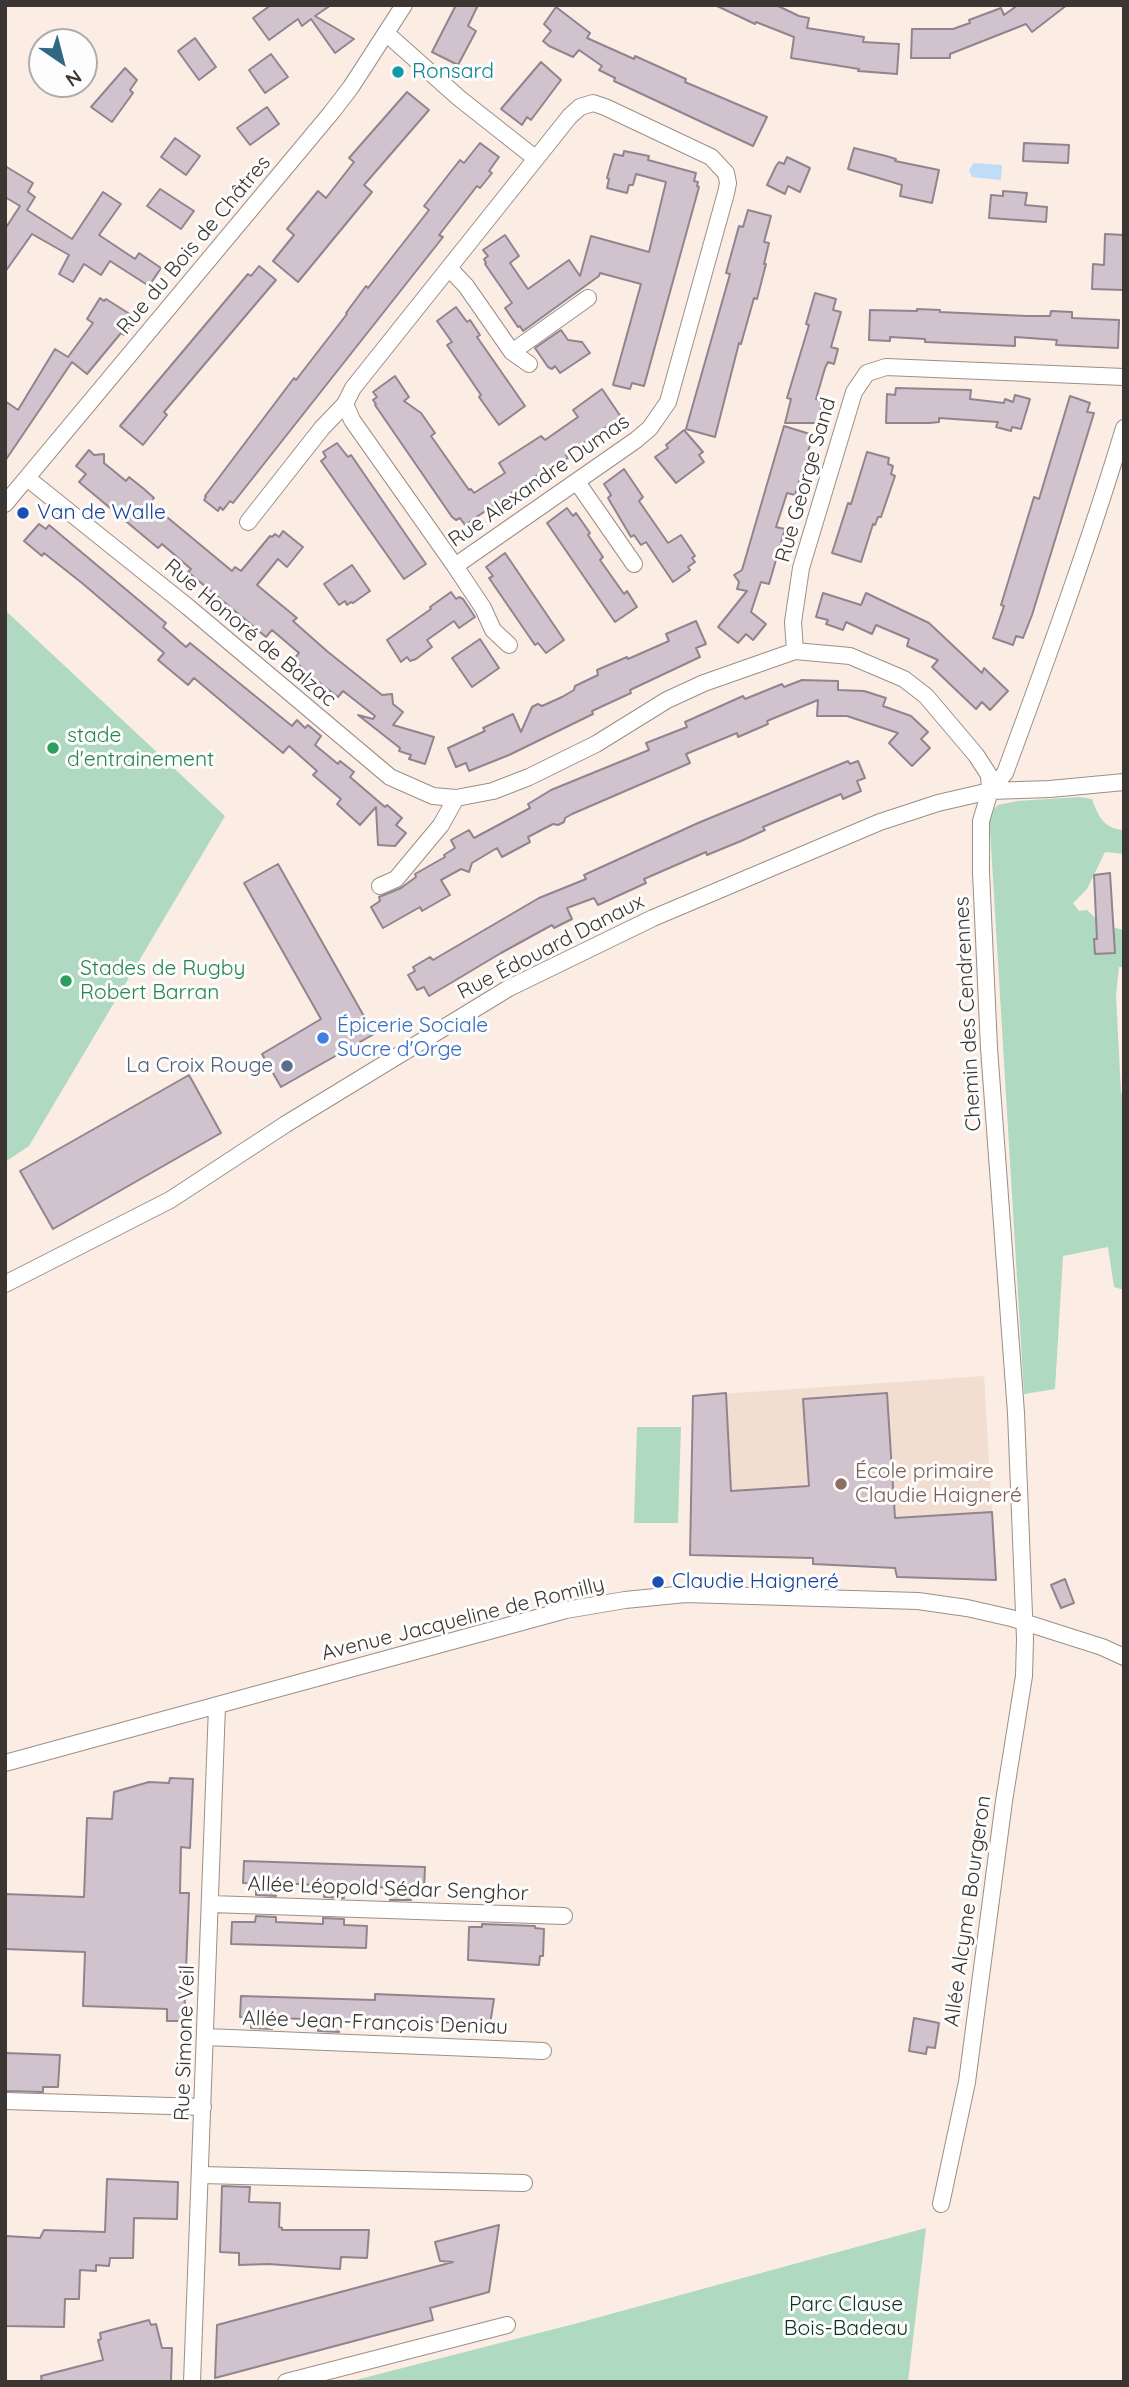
<!DOCTYPE html>
<meta charset="utf-8">
<style>
body{margin:0}
#map{position:relative;width:1129px;height:2387px;overflow:hidden;background:#fbede3;font-family:Quicksand,sans-serif}
canvas{display:block}
.frame{position:absolute;inset:0;border:7px solid #3b3632;pointer-events:none}
.north{position:absolute;left:28px;top:28px;width:70px;height:70px;box-sizing:border-box;background:#fdfdfd;border:2px solid #afadac;border-radius:50%;rotate:145deg;font-size:19px;font-weight:700;line-height:28px;text-align:center;color:#3b3632}
.north::after{content:'';display:block;margin:auto;width:24px;height:32px;background:#316882;clip-path:polygon(50% 0,100% 100%,50% 72%,0 100%)}
</style>
<div id="map">
<canvas width="1129" height="2387"></canvas>
<div class="frame"></div>
<div class="north">N</div>
</div>
<script>
const ctx = document.querySelector('canvas').getContext('2d');
ctx.lineJoin = 'round';
function fill(path, color) { ctx.fillStyle = color; ctx.fill(path, 'evenodd'); }
function stroke(path, color, width, dash) { ctx.strokeStyle = color; ctx.lineWidth = width; ctx.lineCap = dash ? 'butt' : 'round'; ctx.setLineDash(dash || []); ctx.stroke(path); }
function label(font, color, halo, rows, align = 'center') {
  ctx.font = font + ' Quicksand,sans-serif'; ctx.lineWidth = 6; ctx.setLineDash([]); ctx.textBaseline = 'middle'; ctx.strokeStyle = halo; ctx.fillStyle = color; for (const [text, x, y, turn = 0] of rows) {
    ctx.save(); ctx.translate(x, y); ctx.rotate((+turn || 0) * Math.PI / 180); ctx.textAlign = isNaN(turn) ? turn : align; if (halo) ctx.strokeText(text, 0, 0); ctx.fillText(text, 0, 0); ctx.restore();
  }
}
const built = new Path2D(`
 M984 1376 996 1580 897 1577 895 1568 813 1564 812 1558 690 1555 693 1396Z`);
const green = new Path2D(`
 M5 610 225 816 29 1146 5 1162Z
 M1079 797 1092 799C1098 816 1104 829 1124 830V854L1105 852 1087 889 1073 903 1079 911 1087 910 1103 925 1124 930V967H1119L1116 995 1121 1093 1124 1094V1290L1114 1287 1108 1247 1063 1256 1055 1389 1024 1394 989 813 998 805 1017 801Z
 M637 1427H681L678 1523H634Z
 M926 2228 908 2382H348L574 2324Z`);
const water = new Path2D(`
 M974 163 1002 165 1001 180 972 177 969 170Z`);
const building = new Path2D(`
 M271 5H331L315 16 354 39 335 53 311 19 302 26 298 19 269 40 253 18Z
 M456 5H478L468 26 476 31 458 65 432 52Z
 M715 5H776L799 16 809 18 807 28 864 37 863 42 899 44 897 74 858 71 859 69 791 58 794 37 756 22 755 24Z
 M1018 5H1067L1032 32 1026 24 950 54V58H911L912 29H953L970 23 969 20 1001 8 1004 15Z
 M556 7 590 33 587 38 634 59 635 56 686 79 685 82 767 117 753 146 614 81 615 78 599 70 602 66 579 50 573 57 549 46 543 41 551 31 544 24Z
 M195 38 216 67 199 80 178 51Z
 M271 54 288 77 265 93 249 70Z
 M541 62 561 80 531 120 527 117 522 125 501 109Z
 M125 68 137 80 130 90 133 93 112 122 91 107Z
 M407 92 429 110 364 185 372 192 298 282 273 261 294 235 287 229 318 191 326 198 354 162 349 158Z
 M267 107 279 124 250 145 237 128Z
 M175 138 200 156 186 175 161 157Z
 M480 143 499 157 489 171 492 173 480 188 477 186 439 235 443 237 233 503 230 501 223 510 220 507 218 511 204 500 206 497 205 496 294 378 296 380 347 314 346 313 366 286 368 288 429 210 424 206 460 160 464 163Z
 M1024 143 1069 145 1068 163 1023 161Z
 M854 148 886 156 896 159 895 161 939 170 932 203 900 196 902 185 848 169Z
 M624 151 649 156 648 160 696 173 694 181 698 182 697 186 699 187 644 386 632 383 630 389 613 385 641 284 600 273 599 276 523 331 520 326 518 327 505 308 512 303 485 264 486 263 484 259 488 256 483 250 505 235 519 256 510 263 528 289 569 260 580 276 591 236 649 252 666 182 636 174 633 185H629L627 193 607 188 609 179 607 178 614 154 623 156Z
 M787 157 810 168 800 192 788 186 785 194 767 185 776 166 779 162 784 164Z
 M5 166 33 183 28 192 35 197 27 210 72 239 103 192 121 204 99 235 135 259 139 253 161 268 149 286 110 261 101 275 84 264 73 282 59 274 69 255 32 234 5 272V229L20 206 5 197Z
 M160 189 194 211 181 229 147 206Z
 M1003 191 1027 193 1025 205 1047 207 1046 222 989 218 991 195 1003 196Z
 M748 210 771 216 764 242 769 243 764 264H766L757 299 754 298 741 344 739 343 715 437 686 429 730 274 726 273 739 226 743 227Z
 M1105 234 1124 235V290L1092 289 1093 264 1104 265Z
 M259 266 276 280 164 412 167 415 143 445 120 426 248 274 251 276Z
 M815 293 836 299 833 310 841 312 831 347 838 349 834 364 828 362 825 368 816 399 823 401 817 423H785L791 399 787 398 809 325 806 324Z
 M100 298 104 301 106 299 136 318 124 335 121 333 87 374 72 362 5 461V401L18 410 55 349 68 357 93 323 87 319Z
 M456 307 467 322 470 320 480 335 477 337 525 406 499 425 479 397 481 395 447 345 452 342 437 321Z
 M917 309 940 310V312L1027 316H1050L1051 311 1072 312V318L1119 320 1118 348 1056 345 1057 340 1015 337V346L925 342V339L890 337V341L869 340 870 310 917 311Z
 M561 330 568 340 582 342 590 353 560 373 555 366 552 369 548 367 535 348Z
 M395 376 409 397 404 401 421 413 435 433 431 436 469 490 471 489 474 493 505 473 499 463 541 436 545 440 578 417 573 410 602 389 621 417 566 455 568 458 553 468 551 466 465 525 460 518 456 520 452 517 375 405 376 404 373 400 377 397 373 392Z
 M896 388 971 390 970 399 1004 403 1005 399 1013 402 1015 395 1030 399 1021 429 1012 427 1011 431 996 427 998 422 939 418V422L930 423H886L887 394 895 395Z
 M1070 396 1090 403 1087 412 1094 413 1032 615 1023 638 1016 636 1013 645 993 638 1004 606 1001 605 1034 497 1039 499Z
 M784 426 813 435 795 495 787 493 776 527 785 529 769 584 761 582 751 612 766 624 753 640 746 634 738 643 718 627 747 591 737 589 739 582 734 575 742 570Z
 M684 430 703 452 699 455 704 462 676 483 655 457 668 448 666 445Z
 M337 443 348 457 351 455 426 564 404 579 321 461 326 457 323 452Z
 M89 450 94 455 104 454V463L126 481 129 477 144 489 154 498 150 503 232 571 235 567 241 571 270 536 272 537 275 534 279 537 283 531 303 547 287 567 278 559 257 585 297 618 293 621 328 652 382 695 392 694 393 704 403 712 393 725 434 737 425 764 409 759 411 755 399 751 400 748 358 715 373 719 375 716 343 691 338 697 321 684 293 660 299 653 272 630 266 637 188 572 191 569 162 544 158 548 79 482 86 474 76 466Z
 M867 452 889 458 888 464 893 466 891 474 895 476 881 517H878L875 525 873 524 861 562 832 553 848 503 851 504Z
 M624 469 643 497 639 501 668 543 681 535 695 556 692 558 695 562 688 567 690 570 673 582 646 542 641 545 634 535 631 537 608 498 611 495 604 484Z
 M567 508 573 516 576 513 590 533 588 535 603 557 600 560 624 594 627 591 637 607 615 622 547 523Z
 M39 524 46 529 49 525 166 623 163 627 186 647 190 643 292 726 297 720 305 728 308 725 321 736 315 745 338 764 340 761 354 772 350 777 385 807 387 805 402 818 396 825 406 833 395 846 378 845 376 807 360 825 337 804 341 799 313 775 317 771 289 746 283 753 194 678 188 685 158 660 164 653 82 583 44 553 42 556 24 541Z
 M505 553 564 640 546 653 538 643 535 645 489 578 493 576 486 567Z
 M352 565 370 591 353 603 351 602 347 605 345 601 339 605 324 584Z
 M451 592 456 599 459 597 463 599 475 617 459 628 454 621 427 640 432 647 416 659 410 661 407 657 401 662 387 640 431 609 430 607Z
 M823 593 861 605 866 593 929 623 982 673 984 668 1008 691 990 710 982 702 976 709 932 667 938 660 907 646 909 639 876 625 872 634 846 622 843 630 826 624 828 620 816 617Z
 M696 621 706 644 696 648 700 657 630 690 631 693 592 711 593 714 509 755 469 771 466 763 456 767 448 748 485 731 483 728 513 714 521 732 532 707 538 704 542 706 562 697 574 690 575 686 598 675 597 670 627 657 628 659 669 641 666 634Z
 M480 639 499 668 472 687 452 658Z
 M802 680 838 681V690L864 691 886 698 883 706 911 716 928 732 921 739 930 748 912 766 889 743 898 733 847 716H817L818 700 767 721 768 724 738 737 737 733 686 754 690 763 572 814 565 818 564 822 558 825 553 824 528 837 530 842 502 857 497 848 472 863 469 872 461 869 441 880 450 895 422 911 420 907 383 928 371 907 380 901 379 897 401 888 416 877 415 874 445 857 444 855 455 848 451 840 469 830 474 838 530 808 528 804 551 790 649 750 646 743 687 727 685 722 743 696 745 699 782 684 784 687Z
 M848 761 850 764 858 761 865 778 857 781 861 791 843 799 841 794 763 827 765 830 741 841 707 855 706 852 644 879 646 883 598 905 594 898 567 908 572 919 554 928 552 925 501 953 429 996 424 987 417 990 408 975 415 971 413 967 430 957 433 960 539 898 586 879 584 875 698 823Z
 M278 864 374 1034 281 1087 262 1054 321 1019 244 883Z
 M1110 873 1115 953 1095 954 1094 939H1097L1094 875Z
 M189 1075 221 1133 53 1229 20 1171Z
 M726 1393 731 1491 809 1486 803 1399 887 1393 895 1518 992 1512 996 1580 897 1577 895 1568 813 1564V1558L690 1555 693 1396Z
 M1065 1579 1074 1603 1061 1608 1051 1585Z
 M170 1778 193 1779 190 1848 181 1847 180 1893H189L184 2021H167V2009L83 2006 85 1952 5 1949V1894L84 1897 87 1818 112 1819 114 1792 149 1782 169 1783Z
 M244 1861 425 1867 424 1889H411V1900H390L391 1888 364 1886 345 1887 344 1898 324 1897V1886L301 1884H277L276 1896 256 1895V1884L243 1883Z
 M256 1916 276 1917V1922L323 1924V1918L344 1919V1925L367 1926 366 1948 231 1944 232 1922H255Z
 M482 1924 535 1926V1928L544 1929 543 1956H540L539 1965 468 1960 469 1927H482Z
 M375 1994 494 1999 490 2024 381 2020 340 2022 339 2032 318 2031 319 2021 306 2019 272 2018V2029L251 2028V2018L240 2017 241 1996 375 2000Z
 M914 2018 939 2023 935 2048 927 2047 926 2054 909 2051Z
 M5 2053 60 2055 58 2087H43V2092L5 2091Z
 M107 2179 178 2182 177 2219 134 2218 133 2258H110L109 2266 96 2265V2271L80 2270 79 2299H65L64 2327 5 2326V2236L40 2238 44 2230 105 2232Z
 M222 2186 250 2187 249 2202 280 2203 279 2227 282 2228V2230H369L367 2258 341 2257 340 2269 268 2264 239 2265V2253L220 2252Z
 M499 2225 489 2292 430 2308 433 2320 215 2378 217 2325 453 2262 440 2261 435 2242Z
 M149 2320 151 2325 156 2324 162 2348H172L171 2382H42L41 2376 103 2360 98 2340 101 2339 100 2333Z`);
const minor = new Path2D(`
 M387 34 459 98 535 158
 M449 268 466 286 512 352 529 364
 M512 352 588 298
 M27 478 188 607 390 777 433 796 456 798 493 791 529 777 596 744 667 700 704 683 795 651 850 656 904 679 926 696 976 755 989 775 990 791
 M577 482 634 564
 M5 504 331 113 351 87 404 5
 M248 522 322 428 345 404 353 388 570 116 580 107 593 103 605 107 711 157 726 173 728 183 726 193 668 402 650 428 636 440 455 566 352 420 345 404
 M455 566 483 608 493 630 509 645
 M795 651 793 622 801 568 854 392 867 373 886 367 1124 377
 M380 886 396 879 441 825 456 798
 M5 1284 170 1200 286 1124 509 988 653 918 880 822 938 803 990 791 1050 789 1124 782
 M5 1763 566 1610 625 1600 686 1594 918 1601 967 1608 1011 1618 1102 1647 1124 1657
 M211 1904 564 1916
 M206 2037 543 2051
 M5 2101 203 2107
 M201 2175 524 2183
 M941 2204 967 2082 1004 1801 1024 1676 1025 1639 1016 1413 989 1048 981 872V821L990 791 1005 773C1047 659 1089 544 1124 428
 M192 2382 217 1706
 M286 2382 507 2325`);
const markers = [
 [398,72,7,"#0f9aa8"],
 [23,513,7,"#1a4fb4"],
 [53,748,7,"#2e9e5b"],
 [66,981,7,"#2e9e5b"],
 [323,1038,7,"#3f7fe0"],
 [287,1066,7,"#5c6f8a"],
 [841,1484,7,"#8d6e63"],
 [658,1582,7,"#1a4fb4"]
];
const cultureNames = [
 ["Ronsard",412,72]
];
const streetNames = [
 ["Rue du Bois de Châtres",194,245,-50],
 ["Rue George Sand",806,480,-74],
 ["Rue Alexandre Dumas",539,481,-35],
 ["Rue Honoré de Balzac",250,633,40],
 ["Rue Édouard Danaux",551,947,-27],
 ["Chemin des Cendrennes",968,1014,-93],
 ["Avenue Jacqueline de Romilly",463,1619,-14],
 ["Allée Léopold Sédar Senghor",388,1889,2],
 ["Allée Alcyme Bourgeron",968,1911,-82],
 ["Allée Jean-François Deniau",375,2023,2],
 ["Rue Simone Veil",185,2043,-88]
];
const transitNames = [
 ["Van de Walle",37,513],
 ["Claudie Haigneré",672,1582]
];
const leisureNames = [
 ["stade",67,736],
 ["d'entrainement",67,760],
 ["Stades de Rugby",80,969],
 ["Robert Barran",80,993]
];
const shopNames = [
 ["Épicerie Sociale",337,1026],
 ["Sucre d'Orge",337,1050]
];
const serviceNames = [
 ["La Croix Rouge",273,1066]
];
const educationNames = [
 ["École primaire",855,1472],
 ["Claudie Haigneré",855,1496]
];
const parkNames = [
 ["Parc Clause",846,2305],
 ["Bois-Badeau",846,2329]
];
fill(built, '#f1ded0');
fill(green, '#b0d9c2');
fill(water, '#bfddf9');
fill(building, '#d0c3cd');
stroke(building, '#91848e', 2);
stroke(minor, '#9c8f86', 18);
stroke(minor, '#fff', 16);
for (const [x, y, r, color] of markers) { const dot = new Path2D(); dot.arc(x, y, r, 0, 2 * Math.PI); ctx.fillStyle = color; ctx.fill(dot); stroke(dot, '#fdfdfd', 2.5); }
label('21px', '#0d838f', '#fdfdfd', cultureNames, 'left');
label('21px', '#3b3632', '#fdfdfd', streetNames);
label('21px', '#164399', '#fdfdfd', transitNames, 'left');
label('21px', '#27864d', '#fdfdfd', leisureNames, 'left');
label('21px', '#366cbe', '#fdfdfd', shopNames, 'left');
label('21px', '#4e5e75', '#fdfdfd', serviceNames, 'right');
label('21px', '#785e54', '#fdfdfd', educationNames, 'left');
label('21px', '#0b3321', '#fdfdfd', parkNames);
</script>
